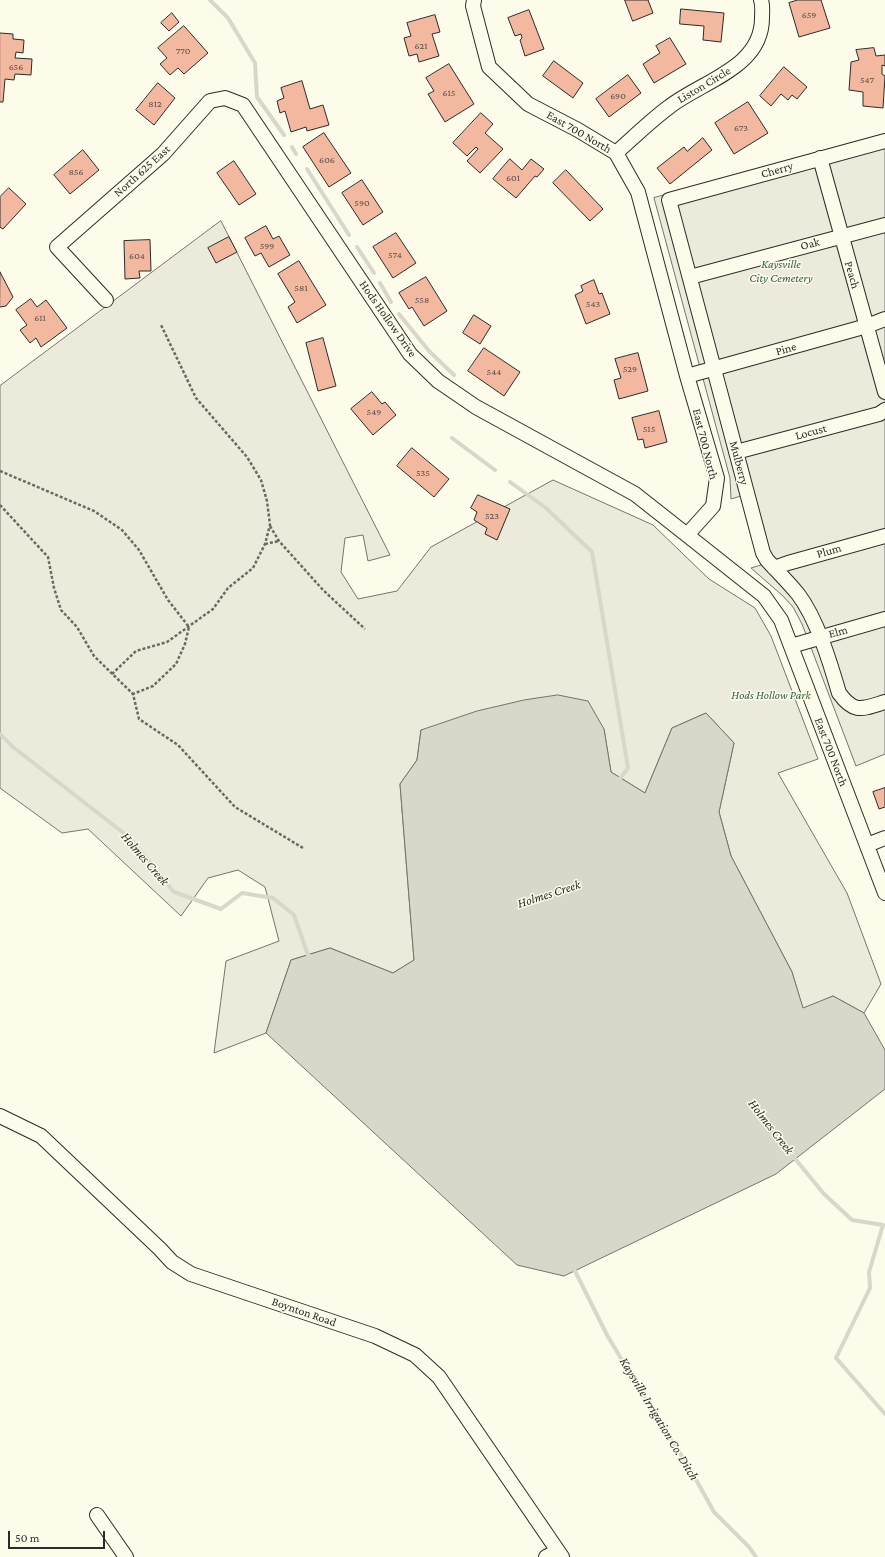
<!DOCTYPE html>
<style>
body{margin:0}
#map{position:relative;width:885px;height:1557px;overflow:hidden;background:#fdfbea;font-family:"Crimson Pro",serif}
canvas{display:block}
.scale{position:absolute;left:8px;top:1531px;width:97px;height:18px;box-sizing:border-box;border:2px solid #2b2b2b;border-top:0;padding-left:5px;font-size:12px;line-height:14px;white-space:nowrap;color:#2b2b2b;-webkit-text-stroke:3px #fdfbea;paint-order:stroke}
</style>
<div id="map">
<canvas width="885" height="1557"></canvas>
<div class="scale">50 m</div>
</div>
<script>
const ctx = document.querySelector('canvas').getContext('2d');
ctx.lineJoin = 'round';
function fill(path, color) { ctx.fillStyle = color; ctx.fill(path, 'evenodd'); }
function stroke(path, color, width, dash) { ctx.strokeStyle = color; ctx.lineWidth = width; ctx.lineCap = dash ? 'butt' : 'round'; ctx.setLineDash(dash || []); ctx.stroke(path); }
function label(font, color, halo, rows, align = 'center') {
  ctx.font = font + ' "Crimson Pro",serif'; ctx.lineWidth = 3; ctx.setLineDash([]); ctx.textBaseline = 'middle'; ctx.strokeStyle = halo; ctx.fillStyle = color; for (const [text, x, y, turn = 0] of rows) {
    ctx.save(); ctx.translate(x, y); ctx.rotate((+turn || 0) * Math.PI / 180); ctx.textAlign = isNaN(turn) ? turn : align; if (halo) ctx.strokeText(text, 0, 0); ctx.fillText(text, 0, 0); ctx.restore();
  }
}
const green = new Path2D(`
 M885 134V754L856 766 802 624 793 607 783 596 751 568 761 565 741 496 731 499 730 478 654 198Z
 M221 221 390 555 368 561 363 535 345 538 341 572 358 599 397 591 431 547 553 480 653 525 709 579 755 608 771 636 818 759 778 773 847 893 881 984 864 1013 833 996 803 1009 792 972 731 856 719 812 734 743 706 713 672 728 645 793 611 772 604 729 421 730 417 760 400 784 414 960 393 973 330 948 291 960 266 1033 214 1053 226 961 279 941 265 887 238 870 208 878 181 916 88 829 62 833 0 788V386Z`);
const water = new Path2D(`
 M558 695 588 701 604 729 611 772 645 793 672 728 706 713 734 743 719 812 731 856 792 972 803 1008 833 996 864 1013 885 1050V1089L776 1174 564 1276 517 1265 266 1033 291 960 330 948 393 973 414 960 400 784 417 760 421 730 477 711 524 700Z`);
const stream = new Path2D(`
 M210 0 228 18 255 63 257 97 284 135
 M292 147 296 154
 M307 169 349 235
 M357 247 374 273
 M380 283 391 302
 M399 314 429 351 454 375
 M452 438 495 470
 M510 482 546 508 592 552 628 768 618 781
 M0 734 13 747 130 838 174 892 221 909 242 893 273 898 294 915 308 955 312 958
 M792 1155 824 1194 852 1220 883 1225 869 1272 870 1288 836 1358 885 1414
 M575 1271 607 1335 653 1412 689 1467 714 1512 749 1547 756 1557`);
const building = new Path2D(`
 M625 0H648L653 13 633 21Z
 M798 0H821L830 28 799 37 789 3Z
 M681 9 724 13 721 42 703 40 704 26 680 24Z
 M529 10 544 49 525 56 520 40 522 38 521 34 515 36 508 18Z
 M172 13 179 22 169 31 161 23Z
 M435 15 440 32 432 34 439 56 419 62 417 54 409 56 404 38 411 36 407 23Z
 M184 26 208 53 184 74 178 68 170 75 160 64 167 58 158 48Z
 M0 33 13 34V39L24 40 23 53 16 52 15 58 32 59 31 75 15 74 14 80 5 79 3 102H0Z
 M670 38 686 64 654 83 643 64 660 53 656 46Z
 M874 48 876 56 885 55V66L882 65V74L885 76 883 108 863 106V92L849 90 851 62 859 60 856 50Z
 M554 61 583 83 573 98 543 76Z
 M449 64 474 104 445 122 428 94 434 91 426 78Z
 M784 67 807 87 797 99 792 95 788 100 781 94 771 106 760 96Z
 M628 75 641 93 609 117 596 99Z
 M302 81 310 109 323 105 329 125 307 131 306 127 291 132 285 111 280 113 277 101 284 98 281 88Z
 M158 83 175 98 154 125 136 110Z
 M748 102 768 133 734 154 715 123Z
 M481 113 493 124 485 133 503 149 480 173 467 161 478 149 476 147 467 156 453 143Z
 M324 133 351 173 329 187 303 147Z
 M703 138 712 150 670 184 657 168 684 147 687 151Z
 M83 150 99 170 70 194 54 175Z
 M510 159 522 170 531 159 544 169 537 177 535 176 516 198 493 179Z
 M234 161 256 194 239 205 217 173Z
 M566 170 603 209 590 221 553 183Z
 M362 180 383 212 363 225 342 193Z
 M9 188 26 204 3 229 0 227V197Z
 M266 226 273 239 279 236 290 255 269 267 261 253 255 256 245 238Z
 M396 233 416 263 393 278 373 247Z
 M229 237 237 252 216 263 208 248Z
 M150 240 151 271H139L140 278 125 279 124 241Z
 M299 261 326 305 297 323 288 307 295 302 278 274Z
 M0 272 13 297 6 306 0 307Z
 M426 277 447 311 424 326 412 307 409 309 399 293Z
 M594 280 599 294 602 293 610 314 586 324 575 295 583 291 581 286Z
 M31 299 37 307 46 300 67 328 41 347 36 338 30 343 20 330 27 325 16 310Z
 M474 315 491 326 480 344 463 333Z
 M323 338 336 386 318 391 306 343Z
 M484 348 520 372 504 396 468 371Z
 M638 353 648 391 619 399 614 380 621 378 615 359Z
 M372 392 382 404 385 402 396 415 373 435 351 409Z
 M659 411 667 442 645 448 643 439 638 440 632 418Z
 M412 448 449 479 434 497 397 466Z
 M478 495 510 509 497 540 485 534 487 528 474 520 477 512 471 508Z
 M885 788V807L879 809 873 792Z`);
const path = new Path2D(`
 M0 471 94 511 122 530 139 550 168 600 189 627 185 644 176 664 153 686 133 694
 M0 505 48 557 54 588 61 610 77 627 94 656 133 694 139 719 178 745 235 807 303 848
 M270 526 279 541 323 590 365 629
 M265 544 279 541
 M112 674 136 651 167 642 213 609 228 588 253 568 265 544 270 525 267 501 261 480 247 457 196 398 161 325`);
const minor = new Path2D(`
 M474 0 473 6 489 67 528 104 578 130 616 153 638 192 687 376 717 478 713 506 687 535 764 596 781 620 885 893
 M885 141 669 200 763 553 767 560C777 571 788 582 798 594 817 619 830 662 839 693 854 714 862 709 885 702
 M616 153C633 138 650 121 669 107 702 81 762 68 762 18 762 12 763 6 761 0
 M820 158 885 392
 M690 277 885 225
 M106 300 57 247 163 154 210 101 225 98 243 105 410 354 438 381 476 407 635 494 687 535
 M687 376 867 326 885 319
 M736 452 879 414 885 410
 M774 568 788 563 885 536
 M791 646 885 619
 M867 845 885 838
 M0 1116 41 1136 160 1249 172 1262 191 1274 375 1336 415 1355 439 1377 562 1557
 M97 1515 126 1557
 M546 1557 558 1551`);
const numberNames = [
 ["659",809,15],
 ["621",421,46],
 ["770",183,51],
 ["656",16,67],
 ["547",867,80],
 ["615",449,93],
 ["690",618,96],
 ["812",155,104],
 ["673",741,128],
 ["606",327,160],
 ["856",76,172],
 ["601",513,178],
 ["590",362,203],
 ["599",267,246],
 ["574",395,255],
 ["604",137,256],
 ["581",301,288],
 ["558",422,300],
 ["543",593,304],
 ["611",40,318],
 ["529",630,369],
 ["544",494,372],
 ["549",374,412],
 ["515",649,429],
 ["535",423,473],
 ["523",492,516]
];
const streetNames = [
 ["Liston Circle",704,85,-31],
 ["East 700 North",579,132,30],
 ["Cherry",777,170,-16],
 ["North 625 East",142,171,-42],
 ["Oak",810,244,-15],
 ["Peach",852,275,74],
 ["Hods Hollow Drive",388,319,55],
 ["Pine",786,349,-16],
 ["Locust",811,432,-15],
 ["East 700 North",705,444,76],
 ["Mulberry",739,463,75],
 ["Plum",829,551,-16],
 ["Elm",838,632,-15],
 ["East 700 North",831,752,69],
 ["Boynton Road",304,1312,19]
];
const parkNames = [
 ["Kaysville",781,264],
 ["City Cemetery",781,278],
 ["Hods Hollow Park",771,695]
];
const waterNames = [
 ["Holmes Creek",145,859,49],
 ["Holmes Creek",549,894,-18],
 ["Holmes Creek",771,1127,52],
 ["Kaysville Irrigation Co. Ditch",659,1419,59]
];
fill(green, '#ecebdb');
stroke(green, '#74746e', 1);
fill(water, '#d8d7c9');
stroke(water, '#74746e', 1);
stroke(stream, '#d8d7c9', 4);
fill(building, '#f2b8a0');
stroke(building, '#2b2b2b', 1);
stroke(minor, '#2b2b2b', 16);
stroke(path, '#6a6964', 2.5, [3, 2]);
stroke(minor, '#fdfbea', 14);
label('10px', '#5d4e48', null, numberNames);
label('12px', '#2b2b2b', '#fdfbea', streetNames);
label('italic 12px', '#34623c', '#fdfbea', parkNames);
label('italic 13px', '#2b2b2b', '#fdfbea', waterNames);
</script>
